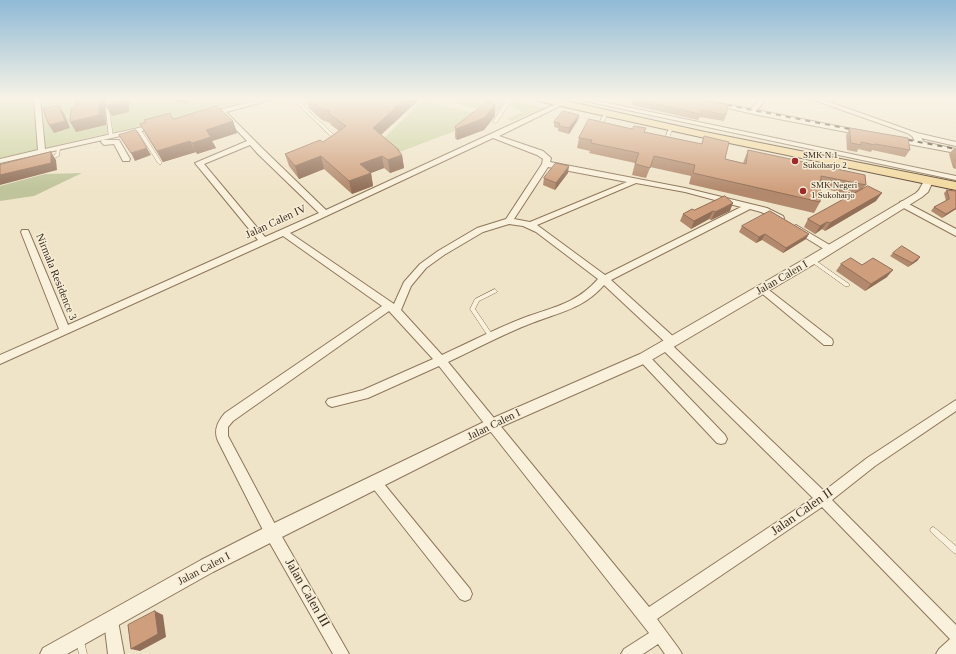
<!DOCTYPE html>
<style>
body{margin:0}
canvas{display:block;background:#f0e4c8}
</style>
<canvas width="956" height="654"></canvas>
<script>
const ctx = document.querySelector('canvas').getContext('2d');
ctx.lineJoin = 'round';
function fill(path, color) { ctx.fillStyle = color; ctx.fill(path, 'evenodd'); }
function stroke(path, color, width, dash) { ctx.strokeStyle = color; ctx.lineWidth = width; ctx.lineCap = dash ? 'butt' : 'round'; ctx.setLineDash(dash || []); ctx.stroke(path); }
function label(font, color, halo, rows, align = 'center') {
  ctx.font = font + ' Georgia,serif'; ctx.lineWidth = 3; ctx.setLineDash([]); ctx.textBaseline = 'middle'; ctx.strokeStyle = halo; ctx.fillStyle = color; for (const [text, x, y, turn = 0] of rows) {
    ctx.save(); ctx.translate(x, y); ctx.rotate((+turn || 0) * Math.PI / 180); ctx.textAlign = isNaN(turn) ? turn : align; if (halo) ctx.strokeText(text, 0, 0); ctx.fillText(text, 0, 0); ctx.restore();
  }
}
const green = new Path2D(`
 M13 98H264L0 158V103Z
 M452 98H503L546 108 512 121 507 119 523 112 510 106 493 113 451 102Z
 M422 101 481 114 468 126 397 153 382 140Z`);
const cemetery = new Path2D(`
 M82 173 34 196 0 201V186L45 174Z`);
const service = new Path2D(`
 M291 98H295L337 138V140H335Z
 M475 98H482L505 103 508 98H512L509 104 497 122 495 123 493 122 504 104Z
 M105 101 108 102 113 137 111 138 109 137Z
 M605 112 608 113 602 125 604 127 602 128 598 125Z
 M670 126 673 127 668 141 665 142 664 141Z
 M138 129 141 130 162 163 161 164H159L158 163 137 130Z
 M57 147 60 148 59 156 50 160H48V158L56 154Z
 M812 258 849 284V286H845L810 261V260Z
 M495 289 497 291V292L479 301 475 309 494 337 495 338 494 339H490L470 309 475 299Z
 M933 527 935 528 956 546V554L954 553 931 532 930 530 931 528Z
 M80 636 83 637 87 654H79L76 640 77 637Z`);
const minor = new Path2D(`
 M4 98H13L0 104V100Z
 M34 98H40L45 149 156 124 159 126 156 128 0 163V159L38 150Z
 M267 98H278L226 112 264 150 326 210 562 101 564 102V104L499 136 543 151 551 158 550 162 685 188 767 208 783 216 784 218 783 220 780 221 761 212 750 209 611 280 676 339 677 342 676 345 673 346 824 491 867 458 956 400V411L875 466 832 500 956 625V654H936L939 649 950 639 822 507 657 619 679 649 682 654H665L658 644 643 654H621L624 649 649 633 439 366 368 398 332 407 328 405 326 402 328 399 363 390 433 359 389 311 233 421 228 427V436L277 528 349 654H333L267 538 218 441C213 430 218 421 225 413L382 306 283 236 0 364V355L59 329 21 232 22 230H28L29 232 68 325 258 240 195 163 247 141 220 113 207 115V113ZM493 138 537 155 543 159 542 164 506 219 477 228 438 251 420 264 404 282 394 304 290 233ZM250 145 258 154 319 213 265 237 204 164ZM548 167 627 182 530 222 514 219ZM636 183 685 192 741 207 605 275 537 225ZM509 224 523 226 536 232 598 279C577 303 554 307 526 317 497 328 470 342 442 355L401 310 411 286 426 268 444 255 483 232ZM604 285 665 342 662 343 661 346 662 349 813 498 649 607 448 362C476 349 503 334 532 323 560 312 583 309 604 285Z
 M571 98H584L956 176V180Z
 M760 98H767L757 110 862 131 866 133 862 135 753 114 711 104 714 102 751 109Z
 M808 98H818L917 133 956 142V146L921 138 924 142 956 149V153L892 141 891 139 895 137 915 141 912 136 907 133Z
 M102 140H119L130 159 129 161H123L114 144 104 145 101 142Z
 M903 201 956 229V236L900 206V202Z
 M796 225 833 247 834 249 833 251H827L793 230 792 228Z
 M762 286 765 287 832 339 833 342 832 345H824L759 291 757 289Z
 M644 354 648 355 725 435 727 439 725 443 721 444 717 443 640 361 639 358 640 355Z
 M376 477 380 479 470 589 472 594 470 599 465 601 460 599 372 487 370 483 372 479Z
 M111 614 116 616 118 621 124 654H108L104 621 106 616Z`);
const tertiary = new Path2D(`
 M928 178 933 181 928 192 922 197 816 263 648 362 496 429 278 539 213 572 67 654H40L43 648 201 560 266 527 486 421 640 354 808 257 916 193 919 190 925 179Z`);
const primary = new Path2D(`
 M533 98H553L705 132 956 182V190L705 138 538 101Z`);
const rail = new Path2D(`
 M717 103 860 131
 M898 138 956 149`);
const wall = new Path2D(`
 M163 98H192L185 104Z
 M306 98H371L382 101 385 98H421L381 135 399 150 400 153 402 155 404 168 390 173 384 168 371 173 373 186 352 194 324 169 299 179 289 166 285 154 323 142 339 131 331 125 330 123 322 120 309 108Z
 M633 98 726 115 724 121 700 117 698 120 631 105Z
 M495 105V116L484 130 457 140 455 138V127Z
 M579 115 578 120 569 134 558 131V128L554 127V122Z
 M173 119 233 121 237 133 212 141 216 148 197 154 196 152 163 162 146 135 140 124 146 122Z
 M646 128 644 132 701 144 704 136 725 159 743 163 748 150 866 185 863 188 876 201 825 231 822 229 815 234 804 227 808 219 852 195 821 188 820 202 814 213 689 184 691 176 650 167 646 178 632 175 635 163 589 153 590 151 577 148 579 138 632 129Z
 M850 128 910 150 905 157 872 150 871 152 858 149 857 152 847 150 846 135Z
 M954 148H956V169L953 168 949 154Z
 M568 173 555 190 543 185 544 178Z
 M947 190 956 191V209L942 218 931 211 934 207 946 201 944 193Z
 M694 210 730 211 711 220 709 219 691 229 680 221 683 214Z
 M742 226 806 239 783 253 762 240 756 243 739 232Z
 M893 253 920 257 917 261 908 267 890 256Z
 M841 264 862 265 887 277 865 291 836 271Z`);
const shadedWall = new Path2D(`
 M99 98H105L106 125 76 132 70 122Z
 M123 98H131L132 101 129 102V112L112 116 106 106Z
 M183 98H192L185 104Z
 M406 98H421L375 140 373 128Z
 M495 105V116L484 130 457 140 456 129Z
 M59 106 64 113 70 128 54 133 49 125Z
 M579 115 578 120 569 134V128Z
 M233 121 237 133 212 141 216 148 197 154 192 143 206 130Z
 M190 141 196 152 163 162 157 151Z
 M147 148 151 155 135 161 131 153Z
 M398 150H399L400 156 402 155 404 168 390 173 388 160Z
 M51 152 56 160 57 170 0 185V175Z
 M321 156 324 169 299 179 295 166Z
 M382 156 384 168 363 176 360 164Z
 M654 156 646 178 650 168Z
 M569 166 568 173 555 190 556 183Z
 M371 173 373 186 352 194 349 181Z
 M882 193 876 201 825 231 830 223Z
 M733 203 730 211 711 220 715 212Z
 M956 208V209L942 218 946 214Z
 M713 211 709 219 691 229 694 221Z
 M827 222 822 229 815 234 820 226Z
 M765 234 762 240 756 243 759 237Z
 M809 234 806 239 783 253 786 248Z
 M920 257 917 261 908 267 912 263Z
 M893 270 887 277 865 291 871 284Z
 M155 611 163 615 166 637 140 651 131 649Z`);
const building = new Path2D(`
 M76 98H99V115L70 122 71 109 75 108Z
 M105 98H123V102L106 106Z
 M308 98H371L382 101 385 98H406L373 128 399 150H398L402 155 388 160 382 156 360 164 371 173 349 181 321 156 295 166 285 154 320 140 323 142 346 126 328 113 330 111 319 108Z
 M633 98H694L728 105 726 115 702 110 701 114Z
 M487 102 495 105 484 118 456 129 455 127Z
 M59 106 65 121 49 125 43 109Z
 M217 106 233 121 206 130 211 137 192 143 190 141 157 151 140 124 146 122 144 120 156 117 170 113 173 119Z
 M563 111 579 115 569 128 559 126 560 123 554 122Z
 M589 119 632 129 634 126 646 128 644 132 702 144 704 136 729 142 725 159 746 164 748 150 865 175 866 185 821 176 820 202 693 173 695 165 654 156 650 168 635 164 639 153 591 143 592 140 579 138Z
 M850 128 908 138 910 150 875 144V145L861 142V145L851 143Z
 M136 130 147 148 131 153 119 135Z
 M51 152V163L0 175V165Z
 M556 163 569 166 556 183 544 178Z
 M868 186 882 193 830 223 827 222 820 226 808 219Z
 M947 190 956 191V208L946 214 934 207 949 199Z
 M725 196 733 203 715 212 713 211 694 221 683 214 692 209 694 210Z
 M770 211 809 234 786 248 765 234 759 237 742 226Z
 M902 246 920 257 912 263 893 253Z
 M851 258 862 265 873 258 893 270 871 284 841 264Z
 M155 611 158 634 131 649 128 625Z`);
const markers = [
 [795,161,4,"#9e2a2b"],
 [803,191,4,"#9e2a2b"]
];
const farPoinames = [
 ["SMK N 1",803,156],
 ["Sukoharjo 2",803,166],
 ["SMK Negeri",811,186],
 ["1 Sukoharjo",811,196]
];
const streetNames = [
 ["Jalan Calen IV",276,222,-25],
 ["Nirmala Residence 3",56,277,68],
 ["Jalan Calen I",782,278,-30],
 ["Jalan Calen I",494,425,-26],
 ["Jalan Calen I",204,569,-28]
];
const nearStreetnames = [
 ["Jalan Calen II",802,512,-35],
 ["Jalan Calen III",307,593,60]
];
fill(green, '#c9cf9b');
fill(cemetery, '#bfc49a');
stroke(service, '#8d765c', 1);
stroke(minor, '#8d765c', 2);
stroke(tertiary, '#8d765c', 2);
stroke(primary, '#5b4430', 2);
fill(service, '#faf1dc');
fill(minor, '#faf1dc');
fill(tertiary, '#faf1dc');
fill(primary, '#f3d9a0');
stroke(rail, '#3d2e20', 2, [5, 5]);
fill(wall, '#b2896c');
fill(shadedWall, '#916f58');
fill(building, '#cf9f7d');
stroke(building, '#916f58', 1);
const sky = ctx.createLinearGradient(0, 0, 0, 190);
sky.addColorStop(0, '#8fbad6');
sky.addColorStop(0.52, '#f8f3e6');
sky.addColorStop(1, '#f8f3e600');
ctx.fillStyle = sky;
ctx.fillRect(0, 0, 956, 190);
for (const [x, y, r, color] of markers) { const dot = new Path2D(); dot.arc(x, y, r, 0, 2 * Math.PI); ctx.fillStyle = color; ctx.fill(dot); stroke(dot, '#f7eed8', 1.5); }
label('9px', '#3d2e20', '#f7eed8', farPoinames, 'left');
label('11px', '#3d2e20', '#f7eed8', streetNames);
label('13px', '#3d2e20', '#f7eed8', nearStreetnames);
</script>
